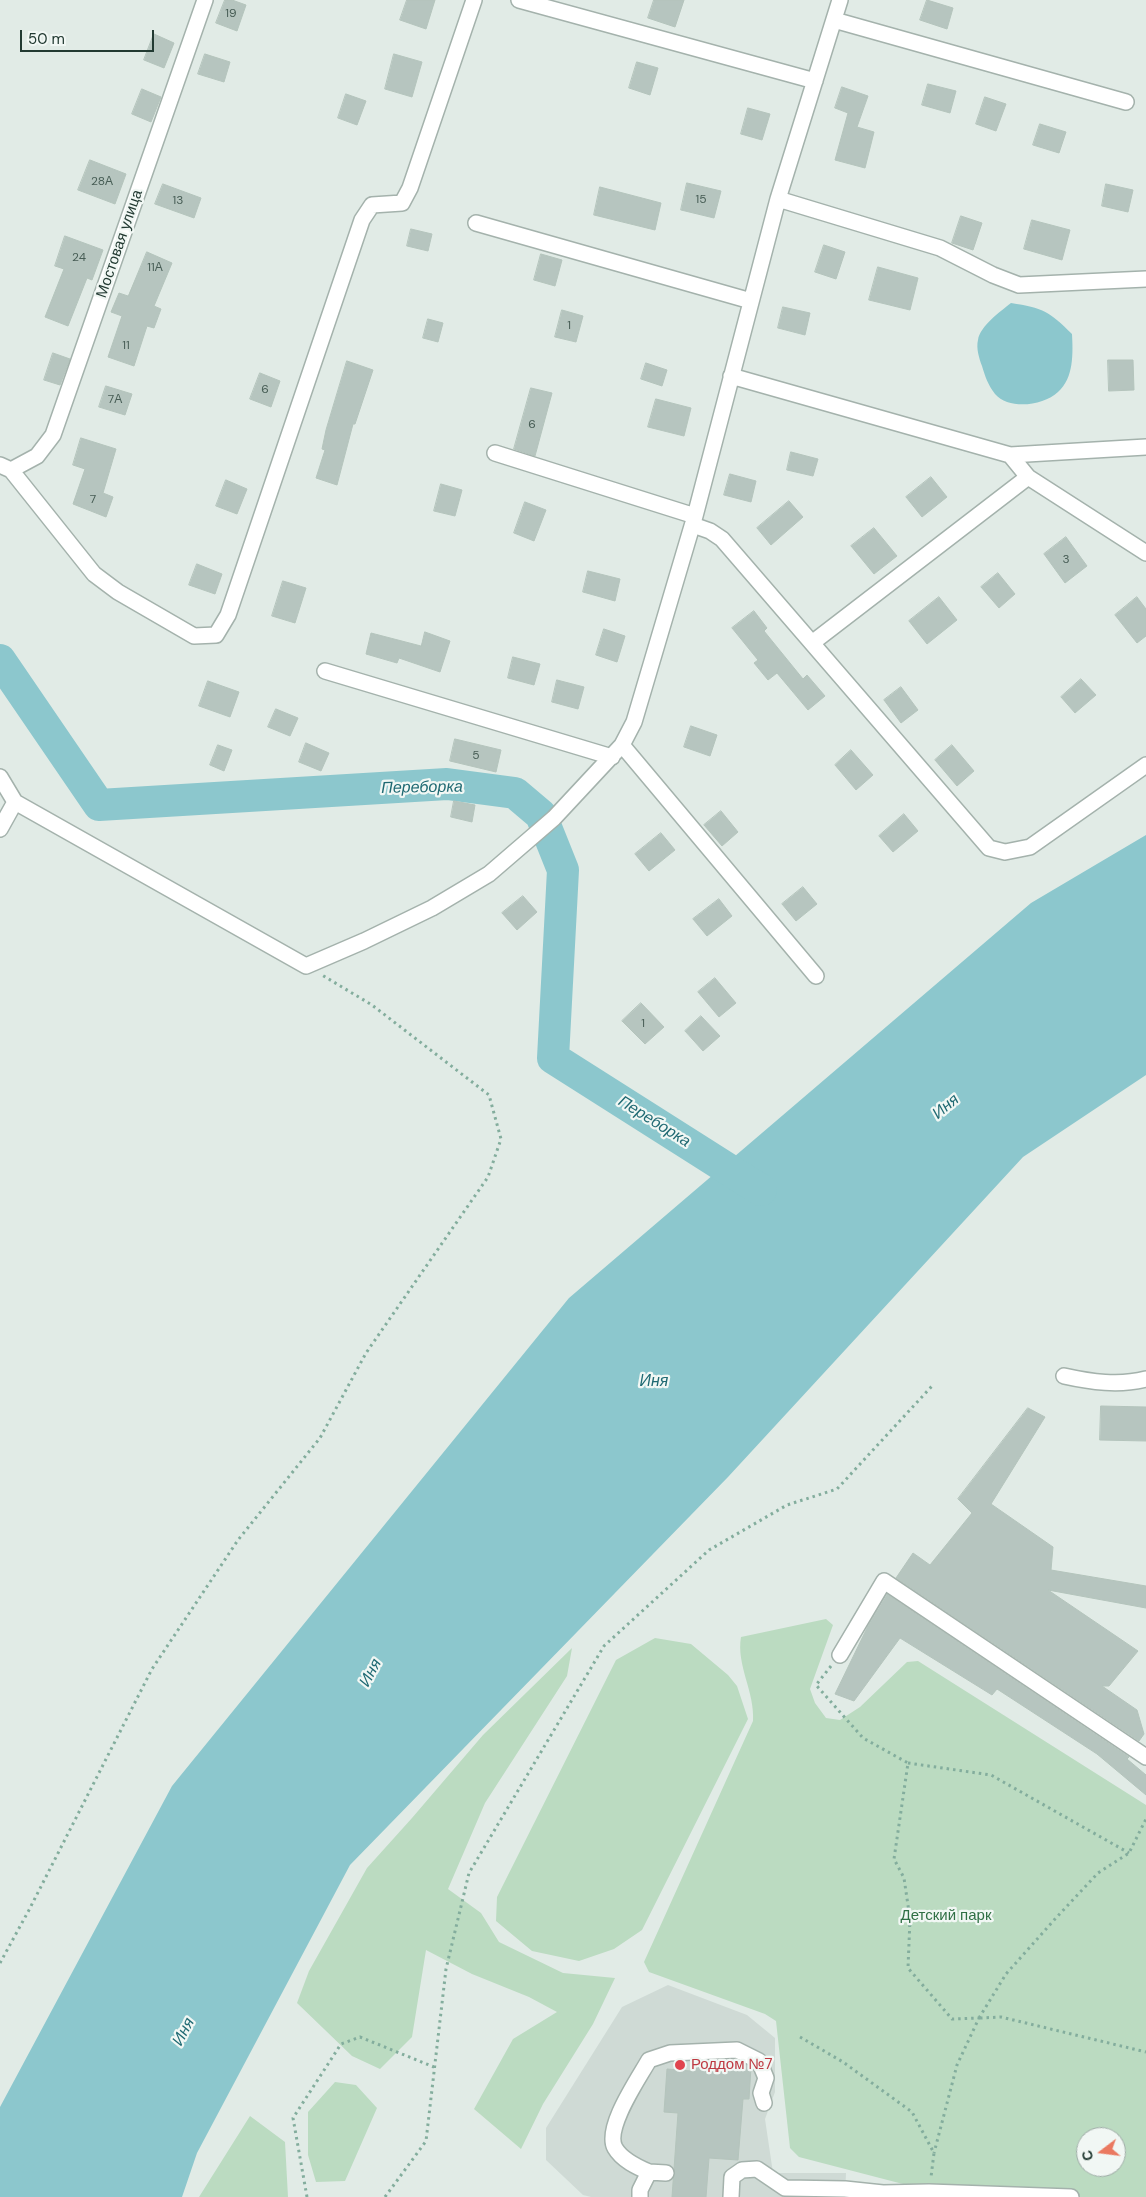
<!DOCTYPE html>
<meta charset="utf-8">
<style>
body{margin:0}
#map{position:relative;width:1146px;height:2197px;overflow:hidden;background:#e1ebe6;font-family:"DM Sans",sans-serif}
canvas{display:block}
.north{position:absolute;left:1076px;top:2127px;width:50px;height:50px;box-sizing:border-box;background:#f1f7f4;border:1px solid #9eaba6;border-radius:50%;rotate:255deg;font-size:14px;font-weight:700;line-height:20px;text-align:center;color:#223a32}
.north::after{content:'';display:block;margin:auto;width:18px;height:22px;background:#ea7960;clip-path:polygon(50% 0,100% 100%,50% 72%,0 100%)}
.scale{position:absolute;left:20px;top:30px;width:134px;height:22px;box-sizing:border-box;border:2px solid #223a32;border-top:0;padding-left:6px;font-size:15px;line-height:18px;white-space:nowrap;color:#223a32;-webkit-text-stroke:4px #f1f7f4;paint-order:stroke}
</style>
<div id="map">
<canvas width="1146" height="2197"></canvas>
<div class="north">С</div>
<div class="scale">50 m</div>
</div>
<script>
const ctx = document.querySelector('canvas').getContext('2d');
ctx.lineJoin = 'round';
function fill(path, color) { ctx.fillStyle = color; ctx.fill(path, 'evenodd'); }
function stroke(path, color, width, dash) { ctx.strokeStyle = color; ctx.lineWidth = width; ctx.lineCap = dash ? 'butt' : 'round'; ctx.setLineDash(dash || []); ctx.stroke(path); }
function label(font, color, halo, rows, align = 'center') {
  ctx.font = font + ' "DM Sans",sans-serif'; ctx.lineWidth = 4.5; ctx.setLineDash([]); ctx.textBaseline = 'middle'; ctx.strokeStyle = halo; ctx.fillStyle = color; for (const [text, x, y, turn = 0] of rows) {
    ctx.save(); ctx.translate(x, y); ctx.rotate((+turn || 0) * Math.PI / 180); ctx.textAlign = isNaN(turn) ? turn : align; if (halo) ctx.strokeText(text, 0, 0); ctx.fillText(text, 0, 0); ctx.restore();
  }
}
const built = new Path2D(`
 M668 1985 747 2015 775 2038V2092L765 2119 773 2173H846L845 2197H591L583 2195 546 2160V2128L622 2007Z`);
const green = new Path2D(`
 M826 1619 833 1625 810 1689 815 1703 826 1718 840 1720 860 1707 907 1662 918 1661 1146 1805V2197H953L799 2157 790 2148 776 2021 765 2014 649 1972 644 1962 753 1721C755 1692 736 1665 741 1637ZM1086 2137H1116V2167H1086Z
 M655 1638 691 1644 728 1675 737 1686 748 1719 642 1930 614 1949 579 1961 532 1951 496 1921 497 1897 616 1660Z
 M572 1648 567 1676 485 1803 448 1889 481 1913 499 1942 563 1973 615 1978 593 2024 543 2104 521 2149 474 2109 513 2039 557 2012 529 1997 472 1974 426 1950 412 2037 380 2069 352 2056 297 2003 309 1971 367 1868 412 1818 483 1735Z
 M335 2082 356 2085 377 2108 345 2181 316 2182 308 2155V2112Z
 M250 2116 285 2142 288 2197H199Z`);
const water = new Path2D(`
 M1011 303C1043 308 1049 311 1072 334 1073 353 1074 378 1058 392 1043 406 1009 410 995 394 988 385 985 376 982 366 979 358 976 348 978 340 980 326 1001 311 1011 303Z
 M1146 835V1075L1023 1157 728 1477 350 1865 197 2153 182 2197H0V2107L172 1786 569 1298 1031 903Z`);
const river = new Path2D(`
 M0 660 99 805 447 784 515 793 541 815 563 870 553 1058 761 1190`);
const building = new Path2D(`
 M225 0H232L246 5 237 31 216 23Z
 M407 0H435L426 29 400 20Z
 M654 0H684L675 27 648 18Z
 M927 0 953 8 947 29 920 20Z
 M154 34 174 43 164 68 144 60Z
 M205 54 230 62 224 82 198 74Z
 M394 54 422 62 412 97 385 89Z
 M637 62 658 68 650 95 629 88Z
 M928 84 956 91 950 113 922 105Z
 M842 87 868 96 857 127 874 132 865 168 835 160 848 113 835 108Z
 M142 89 161 97 151 122 132 114Z
 M346 94 366 101 357 125 338 118Z
 M985 97 1006 104 996 131 976 124Z
 M748 108 770 114 762 140 741 134Z
 M1040 124 1066 132 1059 153 1033 145Z
 M90 160 126 174 115 204 78 190Z
 M687 183 721 191 714 218 681 210Z
 M163 184 201 198 194 218 155 204Z
 M1106 184 1133 190 1128 212 1102 206Z
 M600 187 661 203 655 230 594 215Z
 M961 216 982 223 973 250 952 243Z
 M1032 220 1070 230 1062 260 1024 249Z
 M411 229 432 234 428 251 407 246Z
 M65 236 103 250 92 280 87 278 68 326 45 317 64 269 55 266Z
 M824 245 845 252 836 279 815 272Z
 M147 252 172 263 154 306 161 309 154 328 147 326 134 366 108 357 122 316 111 312 119 293 128 296Z
 M541 254 562 260 555 286 534 280Z
 M878 267 918 278 910 310 869 300Z
 M783 307 810 313 805 335 778 328Z
 M562 310 583 316 576 342 555 337Z
 M428 319 443 323 438 342 423 338Z
 M53 353 70 359 60 385 44 380Z
 M1108 360H1133L1134 390 1109 391Z
 M347 361 373 370 355 424H353L337 485 316 478 325 450 322 449 326 430Z
 M646 363 667 370 662 386 641 379Z
 M260 373 280 381 271 407 250 399Z
 M106 386 132 394 125 415 99 407Z
 M531 388 552 393 535 456 514 449Z
 M656 399 691 408 684 436 648 427Z
 M81 438 116 449 103 493 113 497 106 517 73 504 85 469 73 465Z
 M791 452 818 459 813 476 787 470Z
 M730 474 756 481 751 502 724 495Z
 M931 477 947 497 922 517 906 497Z
 M226 480 247 489 237 514 216 506Z
 M441 484 462 490 455 516 434 511Z
 M789 501 803 517 771 545 757 528Z
 M525 502 546 510 534 541 514 533Z
 M874 528 897 556 874 574 851 546Z
 M1066 537 1087 566 1065 583 1044 554Z
 M197 564 222 574 215 594 189 585Z
 M588 571 620 579 615 601 583 592Z
 M998 573 1015 594 999 608 981 587Z
 M283 581 306 588 295 623 272 616Z
 M939 597 957 620 927 644 909 621Z
 M1137 597 1146 609V636L1137 643 1115 615Z
 M754 611 767 628 764 631 803 679 807 675 825 696 808 710 777 673 768 680 754 663 758 660 732 628Z
 M604 629 625 636 617 662 596 655Z
 M425 632 450 641 440 672 399 658 397 663 366 654 371 633 421 646Z
 M513 657 540 664 534 685 508 678Z
 M1081 679 1096 695 1075 713 1061 697Z
 M557 680 584 687 578 709 552 702Z
 M208 681 239 692 230 717 199 706Z
 M901 687 918 710 901 723 884 700Z
 M276 709 298 718 290 736 268 727Z
 M691 726 717 735 710 756 684 747Z
 M455 739 501 750 496 772 450 761Z
 M306 743 329 753 321 771 299 762Z
 M218 745 232 750 224 771 210 765Z
 M952 745 974 771 957 786 935 760Z
 M851 750 873 775 856 790 835 765Z
 M454 801 475 805 472 822 451 817Z
 M721 811 738 832 722 846 704 825Z
 M904 814 918 831 893 852 879 836Z
 M661 833 675 850 649 871 635 854Z
 M803 887 817 904 796 921 782 904Z
 M523 896 537 912 517 930 502 913Z
 M719 899 732 916 707 936 693 919Z
 M715 978 736 1003 719 1017 698 992Z
 M641 1003 664 1027 645 1044 622 1021Z
 M701 1016 720 1036 703 1051 685 1031Z
 M1101 1406 1146 1407V1441L1100 1440Z
 M1028 1408 1045 1417 991 1504 1053 1547 1051 1570 1146 1586V1608L1048 1590 1138 1651 1109 1686H1102L1137 1710 1144 1734 1139 1741 896 1578 913 1553 930 1565 972 1513 958 1499Z
 M887 1594 1129 1757 1127 1759 1146 1775V1795L1097 1754 997 1689 992 1695 900 1638 854 1701 835 1694 868 1626Z
 M722 2060 738 2061 751 2067 749 2099H743L738 2160 709 2158 706 2197H672L678 2113 664 2112 667 2069 691 2071 692 2061Z`);
const path = new Path2D(`
 M831 1666 816 1685 863 1738 908 1763 894 1859 904 1878 910 1919 908 1968 952 2019 979 2018 957 2065 934 2153
 M908 1763 991 1775 1129 1853
 M0 1963 29 1910 152 1669 238 1540 320 1438 366 1353 488 1177 501 1139 489 1095 372 1005 322 975
 M979 2018 1006 1974 1055 1919 1098 1873 1129 1853 1146 1819
 M980 2018 1001 2017 1146 2052
 M800 2037 843 2062 912 2112 934 2153 931 2177
 M307 2197 293 2118 341 2044 360 2037 434 2067
 M385 2197 426 2141 446 1969 469 1873 604 1646 709 1550 787 1505 837 1489 932 1386`);
const minor = new Path2D(`
 M519 0 815 81
 M834 20 1126 102
 M778 199 940 248 993 275 1019 285 1146 279
 M476 223 751 301
 M731 376 1010 455 1028 477 1146 553
 M495 453 695 516
 M1010 455 1146 447
 M0 465 11 470 94 574 118 592 194 636 216 635 228 615 362 220 372 205 402 203 410 188 474 0
 M11 470 37 456 53 435 205 0
 M693 525 710 531 722 539 989 848 1005 852 1030 847 1146 765
 M812 643 1028 477
 M325 671 612 757
 M622 745 816 976
 M0 777 15 802 306 966 364 941 432 908 489 874 554 818 622 745 634 722 695 516 778 199 840 0
 M0 829 15 802
 M1064 1376C1091 1382 1119 1386 1146 1379
 M840 1655 884 1581 1146 1757
 M649 2172C637 2167 622 2160 615 2148 604 2128 639 2078 649 2060L670 2053 737 2050 759 2061 766 2078 761 2093 764 2103
 M640 2197V2190L649 2172 666 2173
 M731 2197 732 2177 742 2170 757 2169 785 2188 845 2189 883 2193 929 2192 1071 2197`);
const markers = [
 [680,2065,6,"#e0444e"]
];
const numberNames = [
 ["19",231,14],
 ["28А",102,182],
 ["15",701,200],
 ["13",178,201],
 ["24",79,258],
 ["11А",155,268],
 ["1",569,326],
 ["11",126,346],
 ["6",265,390],
 ["7А",115,400],
 ["6",532,425],
 ["7",93,500],
 ["3",1066,560],
 ["5",476,756],
 ["1",643,1024]
];
const streetNames = [
 ["Мостовая улица",120,244,-71]
];
const parkNames = [
 ["Детский парк",946,1916]
];
const healthNames = [
 ["Роддом №7",691,2065]
];
const waterNames = [
 ["Переборка",422,788,-1],
 ["Иня",946,1107,-40],
 ["Переборка",654,1122,32],
 ["Иня",654,1382],
 ["Иня",371,1673,-62],
 ["Иня",184,2032,-62]
];
fill(built, '#cfdad5');
fill(green, '#bbdbc1');
fill(water, '#8cc7cd');
stroke(river, '#8cc7cd', 32);
fill(building, '#b6c5bf');
stroke(building, '#b4c4bc', 1);
stroke(minor, '#a4b2ac', 18);
stroke(path, '#83ad9d', 3, [2.5, 4]);
stroke(minor, '#fff', 15);
for (const [x, y, r, color] of markers) { const dot = new Path2D(); dot.arc(x, y, r, 0, 2 * Math.PI); ctx.fillStyle = color; ctx.fill(dot); stroke(dot, '#f1f7f4', 2); }
label('12px', '#475d55', null, numberNames);
label('15px', '#223a32', '#f1f7f4', streetNames);
label('15px', '#2f6f44', '#f1f7f4', parkNames);
label('15px', '#be3a42', '#f1f7f4', healthNames, 'left');
label('italic 16px', '#206a73', '#f1f7f4', waterNames);
</script>
